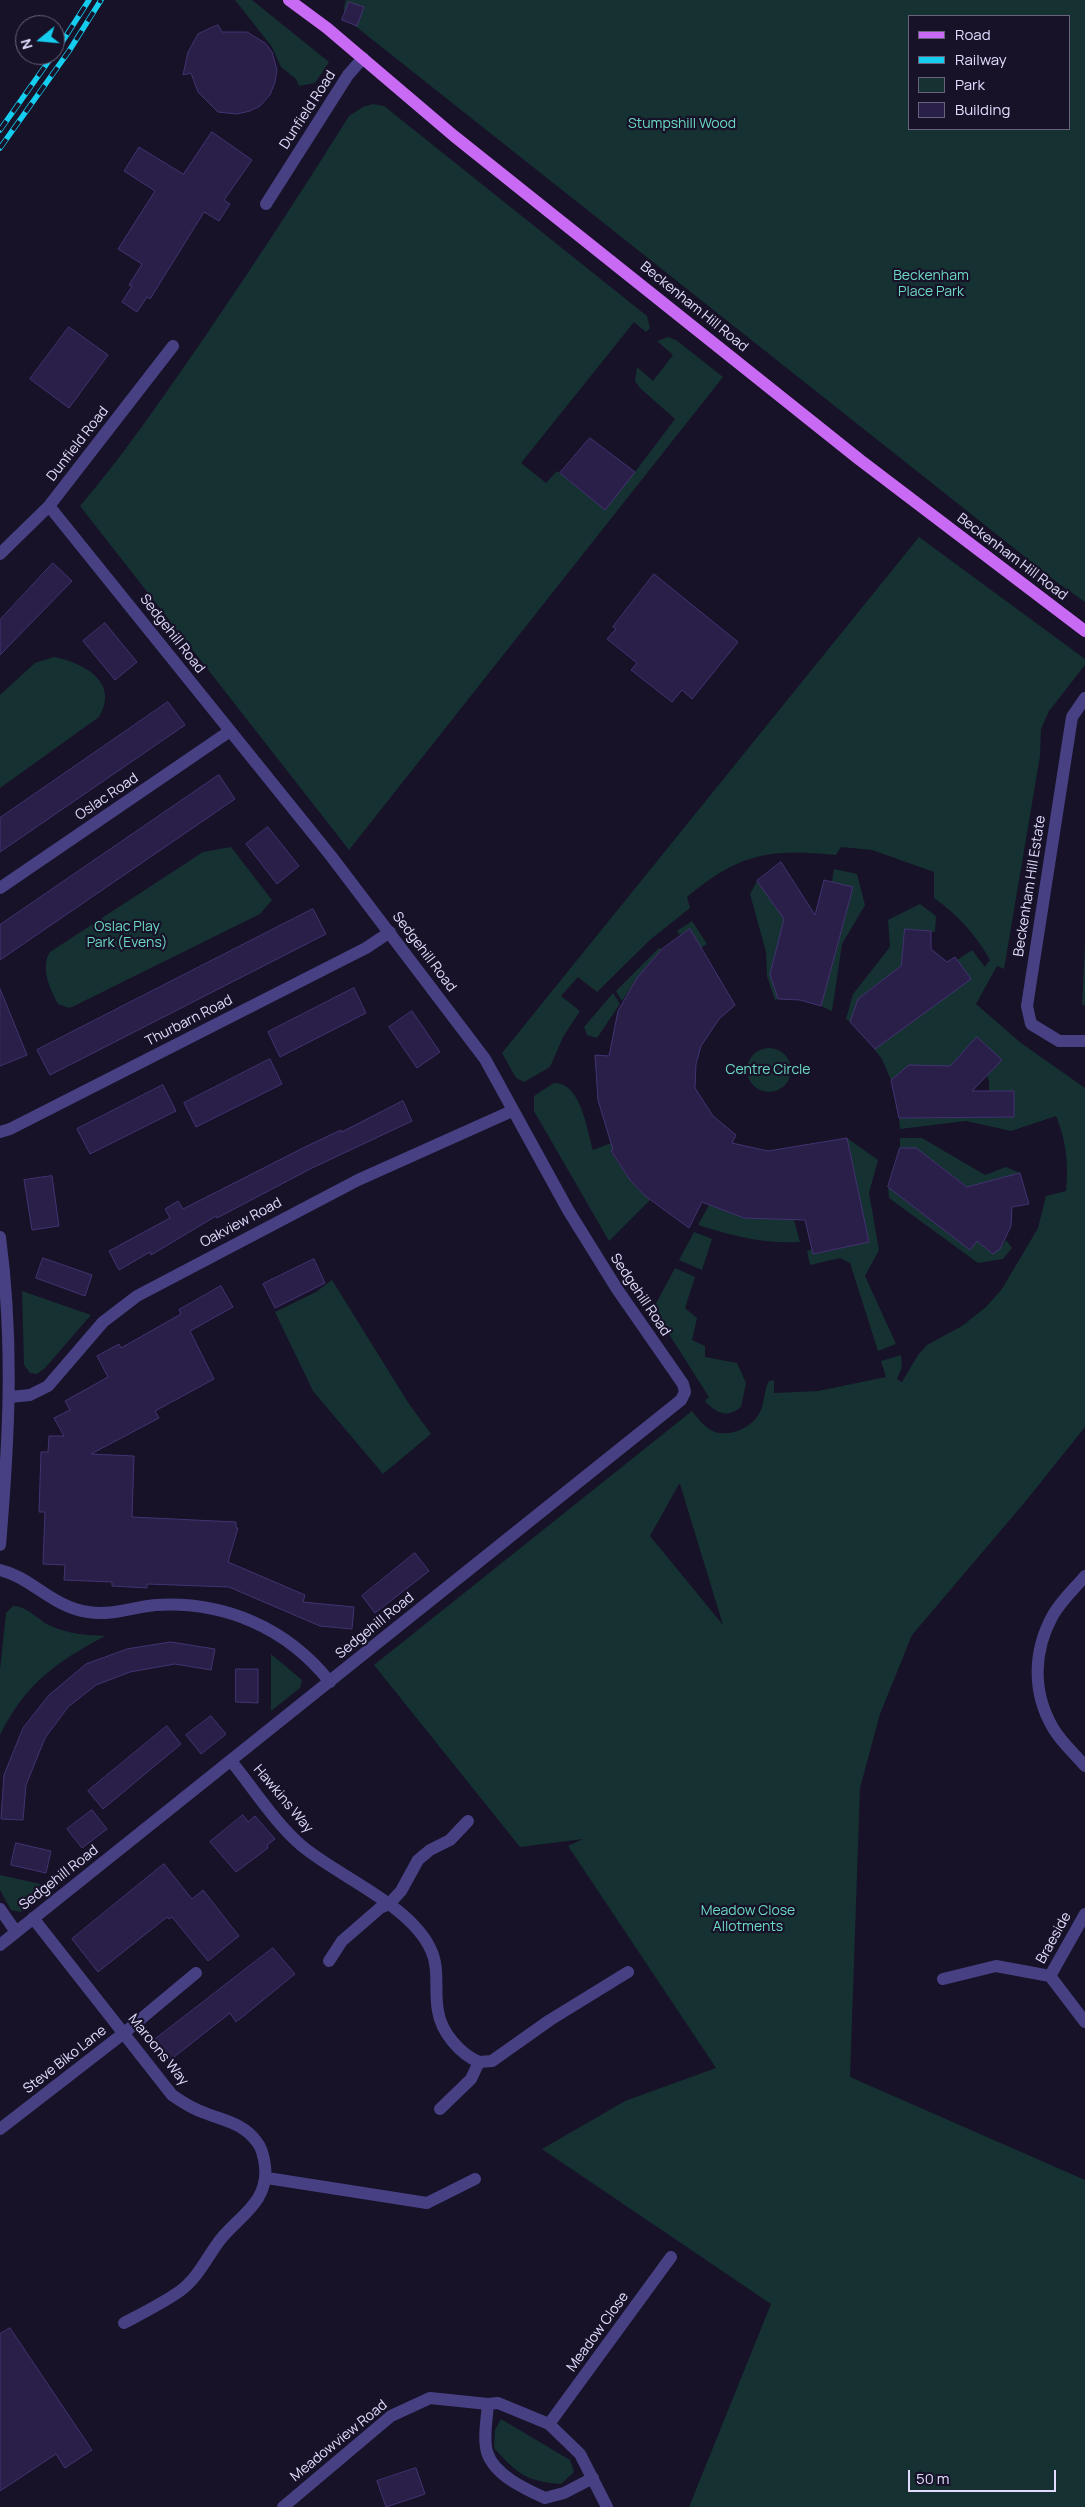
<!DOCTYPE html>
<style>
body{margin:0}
#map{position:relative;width:1085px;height:2507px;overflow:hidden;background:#171228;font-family:Manrope,sans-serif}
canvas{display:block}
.legend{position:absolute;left:908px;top:15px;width:162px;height:115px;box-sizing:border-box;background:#171228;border:1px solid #68637d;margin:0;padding:6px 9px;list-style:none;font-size:15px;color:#e1dcfd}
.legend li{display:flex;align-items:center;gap:10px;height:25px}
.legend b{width:25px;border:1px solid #68637d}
.north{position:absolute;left:15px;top:15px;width:50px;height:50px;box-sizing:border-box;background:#171228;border:1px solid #68637d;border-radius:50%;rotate:253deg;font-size:14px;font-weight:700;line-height:20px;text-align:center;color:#e1dcfd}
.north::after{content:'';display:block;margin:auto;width:18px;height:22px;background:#15cdef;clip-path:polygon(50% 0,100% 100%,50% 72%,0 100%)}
.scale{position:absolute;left:908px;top:2470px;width:148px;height:22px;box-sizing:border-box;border:2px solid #e1dcfd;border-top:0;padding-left:6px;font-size:15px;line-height:18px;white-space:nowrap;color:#e1dcfd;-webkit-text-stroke:4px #171228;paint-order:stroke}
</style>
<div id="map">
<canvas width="1085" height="2507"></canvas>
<ul class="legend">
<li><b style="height:6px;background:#c96af5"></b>Road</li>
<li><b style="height:6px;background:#15cdef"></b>Railway</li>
<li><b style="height:14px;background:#153132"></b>Park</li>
<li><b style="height:14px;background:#2a1f48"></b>Building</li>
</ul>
<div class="north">N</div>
<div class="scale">50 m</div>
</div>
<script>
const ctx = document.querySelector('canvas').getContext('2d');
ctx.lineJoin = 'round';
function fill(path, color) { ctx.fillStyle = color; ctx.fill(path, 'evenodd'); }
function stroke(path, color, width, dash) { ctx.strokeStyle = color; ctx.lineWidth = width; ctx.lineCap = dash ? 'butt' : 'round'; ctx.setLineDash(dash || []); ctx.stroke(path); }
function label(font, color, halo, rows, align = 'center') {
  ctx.font = font + ' Manrope,sans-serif'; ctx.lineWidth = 4.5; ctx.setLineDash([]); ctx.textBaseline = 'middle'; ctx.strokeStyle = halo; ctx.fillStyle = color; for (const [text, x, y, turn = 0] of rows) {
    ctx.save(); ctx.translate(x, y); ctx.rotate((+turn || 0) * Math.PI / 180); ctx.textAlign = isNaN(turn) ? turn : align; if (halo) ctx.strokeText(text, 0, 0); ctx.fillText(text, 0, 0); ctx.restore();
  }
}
const green = new Path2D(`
 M235 0H252L329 62 315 83 299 86 296 79 281 67 272 47Z
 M346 0H1085V602L1058 583 345 18 344 6ZM909 16H1069V129H909Z
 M373 104 384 106 647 316 650 328 646 332 634 322 521 463 546 483 557 471 601 506 635 472 675 419 640 388 635 381 637 367 653 381 673 355 657 341 668 337 676 340 723 377 349 850 80 506C126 452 166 393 206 335 255 263 303 190 349 116L363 107Z
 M919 537 1085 659V665L1049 711 1041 729 1040 756 1004 969 997 966 976 1004 1021 1043 1085 1088V1427L1025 1502 912 1635 880 1714 860 1788 850 2077 1085 2180V2507H689L771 2304 542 2149 625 2101 716 2068 568 1846 583 1839 520 1847 374 1665 692 1411C698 1419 705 1428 715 1432 732 1437 754 1427 761 1410 765 1400 764 1390 769 1381L774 1380V1393L818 1391 886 1377 881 1361 901 1355 902 1367 897 1379 902 1382 918 1355 927 1345 962 1326 986 1307 1002 1289 1038 1228 1046 1196 1066 1191C1069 1165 1066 1140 1056 1116L1011 1131 966 1121 900 1129 899 1118 1014 1117V1092L989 1091V1082L977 1037 950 1066H909L891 1080 882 1059 874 1049 971 979 957 960 972 950 985 967 990 960C976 935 957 914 934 898V872L872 850 841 847 836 855C771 848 739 853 687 897L690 908 651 939 597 992 578 977 561 996 580 1011 563 1037 550 1067 524 1082 516 1078 502 1053ZM679 1484H680L723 1625 650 1536Z
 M54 657C84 663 120 682 99 717L0 788V695L35 663Z
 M231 847 272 900 260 914 74 1006 69 1008 58 1004C50 989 40 968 50 952L203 852Z
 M834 869 857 874 865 905 842 944 832 1011 821 1006 853 888 832 882Z
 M757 881 784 919 770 974 778 999 775 1000 767 976 766 952 750 894Z
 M920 904 936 916 935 932 905 929 901 966 858 999 850 1022 846 1019 853 994 890 947 888 920Z
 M692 921 707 944 701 948 690 929 680 935 677 931Z
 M1085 943V1005H1082Z
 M659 948 662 949 637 978 622 1001 616 991Z
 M613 993 620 1004 597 1038 587 1035 584 1027Z
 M747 1070a22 22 0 1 1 44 0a22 22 0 1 1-44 0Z
 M554 1083C581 1082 587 1130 593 1150L611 1143 614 1150 611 1152C622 1169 633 1187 650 1200L609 1241 534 1111V1096Z
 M847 1138 878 1160 869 1193 879 1250 865 1276 896 1344 878 1351 850 1263 840 1258 810 1265 807 1251 812 1249 813 1254 869 1242Z
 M900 1138H922L985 1175 1006 1167 1020 1173 967 1187 916 1148H900Z
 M888 1187 970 1249 977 1241 993 1254 1000 1249 1006 1240 1012 1248 1003 1259 978 1263 889 1198Z
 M709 1205 744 1218 794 1220 800 1242C764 1244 732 1236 698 1225Z
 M694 1232 712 1239 702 1270 679 1260Z
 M675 1268 695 1277 685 1308 697 1318 692 1340 705 1346V1357L737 1363 746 1383 741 1407C727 1419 716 1413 705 1401L709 1397 653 1309Z
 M332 1280 409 1404 431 1434 383 1474 313 1391 275 1312 316 1292Z
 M22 1291 91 1315 45 1368 37 1374 30 1373 24 1365Z
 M13 1606C26 1605 39 1621 51 1626 69 1634 86 1635 105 1636 55 1663 26 1683 0 1735V1670L6 1613Z
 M271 1654 302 1680 300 1688 271 1711Z
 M0 1875 50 1886 21 1912 11 1910 0 1890Z
 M501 2419 570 2460 574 2472 561 2484C525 2481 518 2474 494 2448L495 2430Z`);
const building = new Path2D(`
 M349 2 364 7 357 26 342 20Z
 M218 25 222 32H247L265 43 272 52 277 70 275 82 270 95 260 106 250 111 237 114 218 112 198 92 191 73 183 75 188 52 198 34Z
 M212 132 252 160 224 200 230 204 219 221 204 212 150 299 147 297 137 312 122 302 132 286 129 285 142 264 118 249 155 191 124 171 139 147 183 174Z
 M69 327 108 355 69 408 30 379Z
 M590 438 635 472 605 510 560 473Z
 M53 563 72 581 0 655V620Z
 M654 574 738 642 692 699 682 690 672 702 631 670 637 663 607 639 616 629 613 627Z
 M105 623 137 662 115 680 83 641Z
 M168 702 185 725 0 852V818Z
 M219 775 235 799 0 960V925Z
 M268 827 299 866 277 884 246 844Z
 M781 862 815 915 824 880 853 887 821 1006 800 1000 778 999 770 974 784 919 757 881Z
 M313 909 326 934 50 1075 37 1050Z
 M690 929 735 1005 719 1019 701 1046 696 1064 695 1088 713 1116 736 1135 732 1143 768 1151 847 1138 869 1242 813 1254 805 1220 744 1218 702 1202 689 1228 644 1195 630 1180 611 1151 613 1150 598 1100 595 1055 609 1056 618 1011 637 978 662 949Z
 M905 929 931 931V949L947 962 955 957 971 979 875 1049 850 1022 858 999 901 966Z
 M354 988 366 1013 280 1057 268 1032Z
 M0 989 27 1055 0 1066Z
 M412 1011 440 1052 417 1068 389 1027Z
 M977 1037 1002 1060 972 1091H1014V1117L899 1118 891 1080 909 1065 950 1066Z
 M270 1059 282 1084 196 1127 184 1103Z
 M163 1085 176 1111 90 1154 77 1129Z
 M403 1101 412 1121 312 1168 217 1218 216 1216 151 1255 150 1252 119 1270 109 1251 170 1218 165 1209 178 1201 183 1209 309 1145 341 1130V1132Z
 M900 1148H916L967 1187 1020 1173 1029 1204 1012 1207 1011 1226 1000 1249 993 1254 977 1241 970 1250 888 1187Z
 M52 1176 59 1226 32 1230 24 1180Z
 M43 1258 92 1275 85 1296 36 1278Z
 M314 1259 325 1283 275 1308 263 1284Z
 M221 1286 233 1307 190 1331 214 1379 155 1411 159 1418 91 1454 134 1456 132 1517 236 1522V1528H238L228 1562 305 1595 303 1602 354 1607 352 1629 320 1626 229 1587 147 1584V1588L112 1586V1582L64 1580 65 1565 43 1564 45 1512H39L41 1452H48L49 1436H64L54 1418 70 1410 65 1401 108 1377 97 1356 119 1344 121 1348 181 1314 179 1310Z
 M415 1553 429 1571 375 1613 362 1596Z
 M171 1642 215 1649 211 1670 175 1664 130 1672 96 1685 68 1707 45 1738 26 1785 23 1820 1 1819 4 1775 23 1728 49 1695 86 1664 127 1649Z
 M236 1669H258V1703L236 1702Z
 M211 1716 226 1734 201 1754 186 1735Z
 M167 1726 181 1744 103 1809 88 1791Z
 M92 1810 107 1829 82 1848 67 1829Z
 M243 1815 248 1822 255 1816 275 1839 267 1845 268 1848 236 1872 210 1842Z
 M16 1843 51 1851 46 1873 11 1865Z
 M164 1864 192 1899 203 1890 239 1936 208 1961 172 1917 169 1919 167 1917 98 1972 72 1939Z
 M273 1948 295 1974 236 2022 230 2013 169 2061 153 2041Z
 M10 2328 92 2450 65 2468 56 2454 0 2491V2334Z
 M416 2468 425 2494 386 2507 377 2481Z`);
const minor = new Path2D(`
 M266 204 348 75 363 58
 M0 554 49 506 173 346
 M1085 698 1072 717 1027 1006 1031 1024 1059 1041H1085
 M0 888 230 731
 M0 1132 10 1129 366 948 390 932
 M0 1237C14 1343 9 1439 0 1545
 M10 1397 30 1395 48 1386 103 1322 137 1296 358 1180 512 1111
 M0 1570C31 1577 52 1607 88 1612 112 1616 133 1607 156 1605 225 1601 287 1628 330 1682
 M1085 1576C1075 1588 1061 1601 1053 1615 1033 1651 1032 1692 1053 1728 1061 1742 1075 1754 1085 1766
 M231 1761C254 1789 275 1823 302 1846 339 1877 411 1905 431 1950 440 1969 434 1991 438 2011 441 2032 460 2054 479 2062
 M0 1909 16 1932
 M33 1918 172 2095C182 2102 193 2109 205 2113 225 2121 243 2123 257 2142 262 2148 264 2158 265 2166 269 2202 239 2216 220 2240 207 2257 198 2278 180 2291 163 2303 143 2313 124 2323
 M0 1945 681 1400 685 1392 683 1384 617 1289 568 1210 485 1059 331 856 49 506
 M329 1961 342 1941 380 1908 389 1904 401 1891 418 1860 430 1850 450 1840 468 1821
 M1050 1976 1085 1914
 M943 1979 996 1966 1050 1976 1085 2022
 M440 2109 471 2079 479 2062 492 2061 550 2020 628 1972
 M0 2129 124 2033 196 1973
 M267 2178 427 2203 475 2179
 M488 2404C487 2418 483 2438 487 2452 494 2475 525 2489 545 2498L564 2493 593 2478
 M549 2424 671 2257
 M283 2507 391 2416 430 2398 488 2404 498 2403 549 2424 580 2454 607 2507`);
const major = new Path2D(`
 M289 0 327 28 454 136 860 460 1085 631`);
const rail = new Path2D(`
 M55 53 89 0
 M0 130 53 55
 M0 148 69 51 101 0`);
const streetNames = [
 ["Dunfield Road",308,110,-57],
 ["Beckenham Hill Road",694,307,39],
 ["Dunfield Road",78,444,-52],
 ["Beckenham Hill Road",1012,557,37],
 ["Sedgehill Road",172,634,52],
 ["Oslac Road",107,797,-34],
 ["Beckenham Hill Estate",1030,886,-81],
 ["Sedgehill Road",424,952,53],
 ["Thurbarn Road",189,1021,-27],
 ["Oakview Road",241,1223,-28],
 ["Sedgehill Road",640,1295,56],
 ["Sedgehill Road",375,1626,-39],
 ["Hawkins Way",283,1799,50],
 ["Sedgehill Road",59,1878,-38],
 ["Braeside",1054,1938,-61],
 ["Maroons Way",158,2050,51],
 ["Steve Biko Lane",65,2060,-38],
 ["Meadow Close",598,2332,-54],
 ["Meadowview Road",339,2441,-39]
];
const parkNames = [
 ["Stumpshill Wood",682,124],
 ["Beckenham",931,276],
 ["Place Park",931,292],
 ["Oslac Play",127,927],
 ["Park (Evens)",127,943],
 ["Centre Circle",768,1070],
 ["Meadow Close",748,1911],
 ["Allotments",748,1927]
];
fill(green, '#153132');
fill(building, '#2a1f48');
stroke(building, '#433372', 1);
stroke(minor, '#474184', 12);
stroke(major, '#c96af5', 12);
stroke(rail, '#15cdef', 5.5);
stroke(rail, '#171228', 4, [11]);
label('14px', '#e1dcfd', '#171228', streetNames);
label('14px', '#6bd9c3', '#171228', parkNames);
</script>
